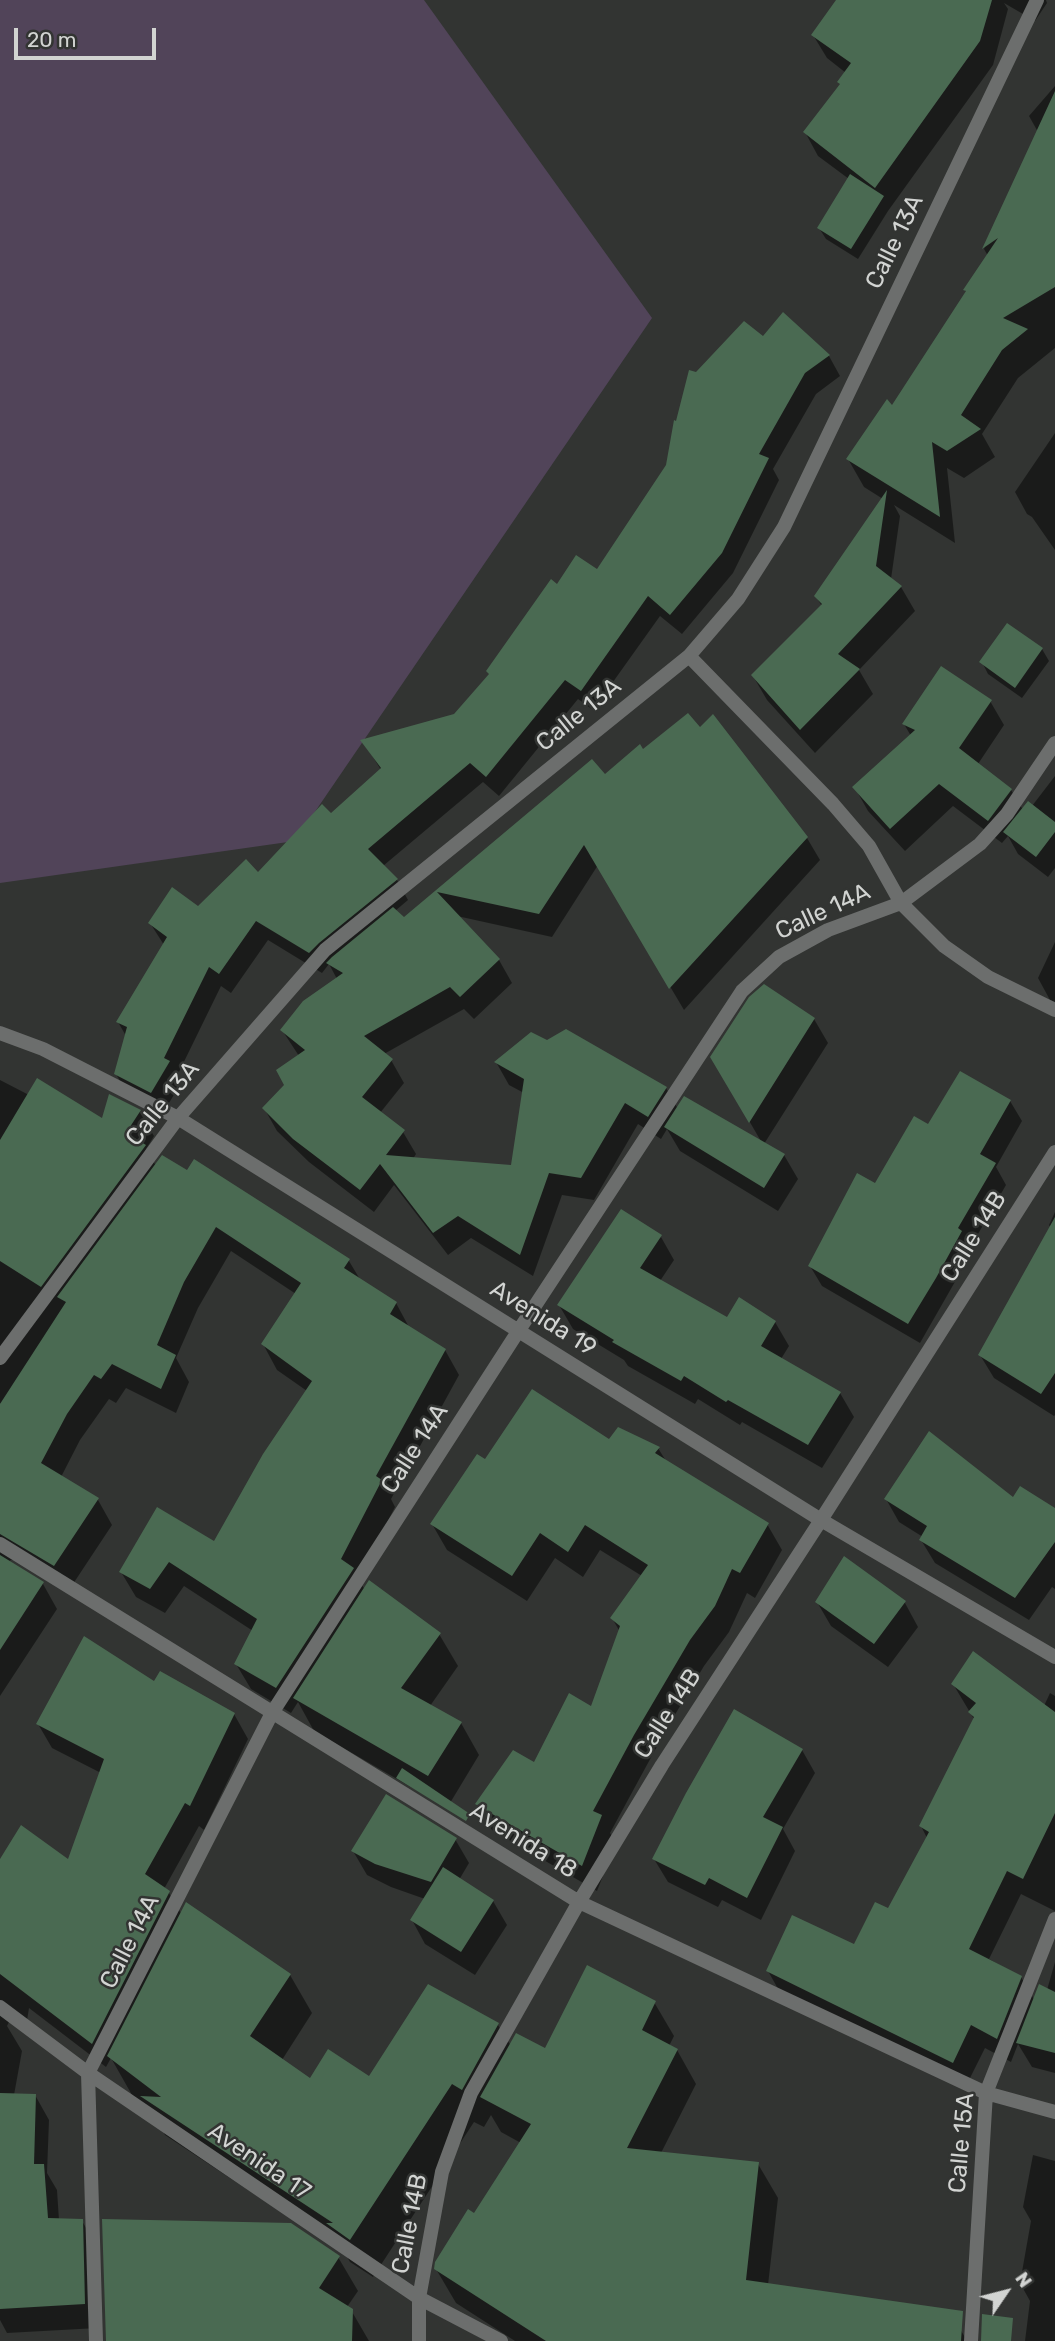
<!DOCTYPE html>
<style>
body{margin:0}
#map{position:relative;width:1055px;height:2341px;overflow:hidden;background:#323432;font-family:Rubik,sans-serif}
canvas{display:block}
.north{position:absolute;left:971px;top:2257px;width:70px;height:70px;-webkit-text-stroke:5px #323432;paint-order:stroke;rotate:55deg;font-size:19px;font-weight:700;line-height:28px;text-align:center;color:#d2d4d2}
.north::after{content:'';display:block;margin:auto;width:24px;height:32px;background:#d2d4d2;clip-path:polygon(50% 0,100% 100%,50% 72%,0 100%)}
.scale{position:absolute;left:14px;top:28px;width:142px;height:32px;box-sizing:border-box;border:4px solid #d2d4d2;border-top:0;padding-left:9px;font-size:21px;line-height:24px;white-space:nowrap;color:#d2d4d2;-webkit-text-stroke:5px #323432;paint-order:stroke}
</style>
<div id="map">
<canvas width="1055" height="2341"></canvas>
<div class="north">N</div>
<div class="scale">20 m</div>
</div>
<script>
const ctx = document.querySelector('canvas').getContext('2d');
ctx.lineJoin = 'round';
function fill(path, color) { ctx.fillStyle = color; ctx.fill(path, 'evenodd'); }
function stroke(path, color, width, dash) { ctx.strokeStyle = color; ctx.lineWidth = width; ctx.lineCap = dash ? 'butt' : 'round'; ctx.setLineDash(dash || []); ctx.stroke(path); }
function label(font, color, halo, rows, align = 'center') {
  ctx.font = font + ' Rubik,sans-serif'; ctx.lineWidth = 5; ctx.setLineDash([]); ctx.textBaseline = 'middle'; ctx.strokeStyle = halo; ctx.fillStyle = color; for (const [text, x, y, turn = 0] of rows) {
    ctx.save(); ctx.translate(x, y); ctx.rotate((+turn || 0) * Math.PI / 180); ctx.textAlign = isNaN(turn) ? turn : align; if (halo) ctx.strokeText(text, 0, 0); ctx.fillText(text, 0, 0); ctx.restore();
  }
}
const green = new Path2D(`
 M0 0H424L652 318 295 841 0 883Z`);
const shadow = new Path2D(`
 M903 0H1046L1047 3 1035 21 1004 3 1008 9 993 65 888 211 858 259 826 239 819 228 849 179 818 156 805 132 841 86 846 73 827 58 813 35Z
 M1055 86V348L1018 378 982 434 995 457 964 478 947 468 955 543 894 505 900 516 891 579 901 587 915 611 859 670 873 694 815 753 767 700 753 676 822 606 816 597 883 499 864 487 848 459 892 409 967 293 965 290 988 256 984 249 1038 132 1029 116Z
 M783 314 829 356 840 376 816 394 773 469 779 480 733 573 682 634 660 616 593 710 578 699 499 796 483 782 383 866 397 880 408 900 395 911 403 920 592 761 605 776 643 751 807 838 820 860 684 1010 598 865 552 937 457 916 499 960 512 983 474 1019 464 1009 384 1054 391 1060 404 1083 380 1113 403 1132 416 1154 413 1159 512 1166 524 1093 509 1085 496 1062 666 1088 678 1109 762 1143 712 1057 814 1019 828 1043 764 1144 784 1155 798 1179 778 1211 680 1151 667 1129 661 1139 638 1124 594 1200 562 1195 533 1276 471 1238 448 1255 394 1185 374 1212 309 1162 277 1131 264 1108 286 1086 299 1056 282 1030 337 979 329 964 322 973 268 940 231 993 221 986 177 1076 181 1083 163 1113 128 1095 116 1074 126 1036 118 1022 164 945 150 923 198 908 258 874 331 816 381 770 363 741 455 716 490 675 558 586 597 572 668 466 677 423 697 374 763 338Z
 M1055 433V550L1032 517 1027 514 1015 492Z
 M1042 649 1049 661 1022 698 988 674 982 662Z
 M990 701 1004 725 978 764 1011 790 1023 810 1032 806 1055 776V868L1048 877 1018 854 1008 836 1002 843 953 806 905 851 868 811 855 788 911 736 904 724Z
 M1055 942V1002L1050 1000 1038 978Z
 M0 1080 29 1095 103 1121 139 1111 154 1136 146 1149 156 1166 187 1172 194 1161 349 1261 361 1281 396 1303 410 1329 445 1350 459 1375 391 1499 395 1507 358 1579 365 1590 439 1634 458 1666 430 1706 461 1723 479 1755 447 1808 314 1731 298 1702 291 1713 251 1689 236 1664 253 1631 184 1586 165 1613 136 1597 121 1572 214 1544 307 1391 277 1370 263 1344 296 1294 231 1251 198 1308 176 1358 189 1382 176 1413 126 1388 116 1403 109 1399 80 1440 61 1477 98 1500 112 1525 69 1590 20 1560H11L8 1562 43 1584 57 1609 0 1696V1414L5 1406 0 1403Z
 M1010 1101 1022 1121 996 1167 1006 1185 970 1248 972 1252 920 1343 822 1286 810 1266 876 1185 929 1127Z
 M1055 1212V1415L1054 1416 994 1378 980 1355 1051 1228 1049 1225Z
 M661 1237 674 1260 660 1281 728 1319 775 1322 789 1346 781 1359 840 1393 854 1417 822 1468 742 1422 740 1425 698 1399 695 1404 628 1366 624 1360 573 1329 559 1305Z
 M609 1441 658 1448 666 1461 767 1524 782 1550 755 1598 747 1593 729 1632 704 1666 667 1728 610 1833 616 1843 597 1891 492 1830 477 1804 535 1764 591 1709 620 1632 612 1618 642 1576 600 1550 583 1577 555 1558 527 1601 447 1550 432 1524 486 1461Z
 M886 1499 1014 1500 1055 1510V1589L1052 1587 1029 1620 935 1563 921 1540 923 1537 899 1522Z
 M817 1602 905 1603 918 1627 888 1667 831 1626Z
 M155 1684 234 1714 248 1739 204 1830 199 1826 164 1889 169 1893 182 1915 290 1975 312 2013 282 2060 310 2080 370 2079 498 2025 511 2046 545 2051 654 2002 674 2036 669 2046 677 2050 696 2084 661 2153 758 2164 778 2198 768 2285 950 2311 967 2341H515L456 2303 436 2269 474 2215 521 2143 501 2132 491 2115 484 2127 474 2122 373 2277 350 2262 346 2255 165 2135 149 2108 132 2095 111 2058 106 2067 29 2008 26 2027 9 2022 7 2026 22 2051 14 2095H35L49 2120 47 2173 57 2190 59 2220 82 2221 96 2245 98 2328 7 2333 0 2320V1863L69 1862 101 1773 52 1748 38 1724Z
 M953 1684 1044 1706 1050 1693 1055 1696V1911L1021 1894 989 1959 1021 1977 1035 2001 1047 1990 1055 1962V2073L1032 2067 1018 2044 1011 2062 985 2048 966 2086 782 1996 768 1971 855 1946 888 1910 927 1838 921 1826 974 1719Z
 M735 1712 802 1750 815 1773 783 1829 795 1851 761 1920 722 1900 718 1907 668 1882 654 1859Z
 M455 1839 469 1863 459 1880 493 1901 507 1925 475 1975 425 1944 412 1920 425 1899 391 1887 367 1875 353 1851Z
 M1033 2155 1055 2161V2341H1025L1030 2301 1020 2283 1031 2221 1023 2207Z
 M338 2257 358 2291 347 2307 351 2310 369 2341H107Z`);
const building = new Path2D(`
 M836 0H992L980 41 875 188 803 132 840 84 837 82 851 63 811 35Z
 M1055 91V287L1003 318 1028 329 1002 350 961 415 981 429 947 451 932 442 940 517 846 459 887 399 892 405 966 291 963 290 998 238 982 249Z
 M850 174 884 196 851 249 817 228Z
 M783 312 830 355 805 373 759 454 769 458 722 553 670 615 648 596 581 691 565 680 486 777 470 763 368 849 398 879 319 943 309 953 256 921 219 974 209 967 164 1058 170 1061 151 1093 114 1074 127 1027 116 1022 167 937 148 923 172 887 198 906 246 859 258 872 322 804 331 813 381 768 360 740 454 714 489 674 486 671 551 579 557 584 576 555 597 569 666 465 674 420 676 421 689 370 696 372 744 321 763 336Z
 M887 490 876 566 902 586 838 654 860 669 800 730 751 675 822 604 814 596Z
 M1007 623 1043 648 1015 688 979 662Z
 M941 666 992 700 959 748 1012 789 988 821 939 784 890 829 852 787 915 730 902 724Z
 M688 713 700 727 713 714 808 837 669 989 584 845 539 914 437 892 500 959 460 997 450 987 364 1036 393 1059 362 1097 405 1130 386 1155 511 1165 524 1079 494 1062 531 1032 547 1040 566 1029 667 1087 648 1117 625 1103 581 1178 549 1173 520 1255 458 1216 433 1233 380 1164 360 1190 293 1139 262 1108 284 1085 276 1070 305 1050 280 1030 303 1001 343 973 326 963 332 957 393 907 404 917 592 759 605 774 640 744 643 749Z
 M1028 801 1055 822V832L1036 857 1003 832Z
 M764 984 815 1018 749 1123 710 1057 749 997Z
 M960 1071 1011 1100 980 1154 996 1163 958 1228 962 1231 936 1278 908 1324 808 1266 857 1173 875 1183 914 1116 928 1124Z
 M37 1078 102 1118 109 1094 141 1110 126 1133 146 1145 41 1287 0 1261V1140Z
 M684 1096 785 1154 764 1188 664 1127Z
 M162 1155 187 1170 194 1159 350 1259 344 1268 397 1302 390 1314 446 1349 376 1476 382 1480 341 1559 354 1568 276 1688 234 1664 257 1619 169 1562 150 1589 119 1572 157 1507 214 1541 263 1454 312 1381 261 1344 301 1283 216 1227 184 1282 157 1345 176 1355 161 1389 112 1364 101 1379 94 1375 67 1414 41 1463 99 1498 54 1566 0 1534V1404L66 1302 57 1297Z
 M621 1209 662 1235 640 1268 727 1317 739 1297 776 1321 761 1346 841 1392 808 1445 728 1400 726 1402 684 1376 681 1381 612 1342 614 1340 557 1305Z
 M1055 1217V1373L1041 1394 978 1355Z
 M532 1389 609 1439 618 1427 660 1447 655 1453 769 1523 740 1573 732 1569 715 1606 690 1640 634 1735 593 1811 602 1815 582 1866 475 1804 513 1750 534 1762 569 1693 591 1706 620 1626 610 1618 648 1565 585 1525 568 1552 540 1533 512 1576 430 1524 477 1454 485 1459Z
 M929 1431 1013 1497 1020 1486 1055 1508V1542L1015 1598 919 1540 927 1526 884 1499Z
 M0 1555 44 1582 0 1650Z
 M844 1556 906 1601 874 1644 815 1602Z
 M369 1580 441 1633 401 1688 462 1722 428 1776 293 1698Z
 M84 1636 154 1681 160 1671 235 1713 190 1806 185 1803 145 1874 170 1891 92 2044 0 1974V1859L21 1825 68 1859 104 1759 36 1724Z
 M973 1651 1055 1712V1813L1023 1879 1007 1871 969 1949 1022 1976 997 2039 971 2025 953 2063 766 1971 792 1915 854 1944 875 1902 888 1908 929 1832 919 1826 974 1717 968 1712 976 1703 951 1684Z
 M734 1709 803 1749 763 1817 783 1827 747 1898 709 1878 705 1885 652 1859 686 1793Z
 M402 1768 470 1814 466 1821 396 1778Z
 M386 1794 457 1838 431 1882 375 1864 351 1851Z
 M443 1867 494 1900 461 1952 410 1920Z
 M186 1902 291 1974 250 2036 310 2078 328 2049 369 2076 428 1984 499 2023 462 2090 452 2084 350 2240 326 2223H333L140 2096 161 2097 107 2056Z
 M587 1965 656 2001 642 2030 678 2049 627 2148 759 2162 746 2280 963 2311 961 2341H546L434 2269 435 2262 468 2209 474 2213 531 2124 480 2097 516 2033 545 2048Z
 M1039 1984 1055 1992V2053L1016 2043Z
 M0 2093 36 2094 34 2164H44L48 2218 83 2219 85 2304 0 2309Z
 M102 2219 291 2223 340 2256 319 2288 353 2309 352 2341H106Z
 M982 2314 1013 2318 1011 2341H981Z`);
const street = new Path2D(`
 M689 656 833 804 869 846 901 903 944 946 988 977 1055 1010
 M0 1033 43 1049 178 1118 821 1520 1055 1657
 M0 1358 178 1118 325 950 689 656 738 599 784 527 1037 0
 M0 1544 579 1902 986 2093 1055 2112
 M0 2007 88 2073 419 2298 501 2341
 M96 2341 88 2073 272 1713 519 1330 742 991 779 957 828 930 901 903 980 844 1007 814 1055 743
 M419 2341V2298L442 2172 471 2093 579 1902 662 1765 821 1520 1055 1152
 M971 2341 986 2093 1055 1919`);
const streetNames = [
 ["Calle 13A",895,242,-64],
 ["Calle 13A",579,715,-39],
 ["Calle 14A",823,912,-25],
 ["Calle 13A",163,1104,-51],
 ["Calle 14B",974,1237,-58],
 ["Avenida 19",543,1319,32],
 ["Calle 14A",415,1449,-57],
 ["Calle 14B",668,1714,-57],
 ["Avenida 18",523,1841,32],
 ["Calle 14A",130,1942,-63],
 ["Calle 15A",962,2143,-85],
 ["Avenida 17",259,2162,34],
 ["Calle 14B",410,2224,-79]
];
fill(green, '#514459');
fill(shadow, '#0007');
fill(building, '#4a6a52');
stroke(street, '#6c6e6d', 14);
label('24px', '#d2d4d2', '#323432', streetNames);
</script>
